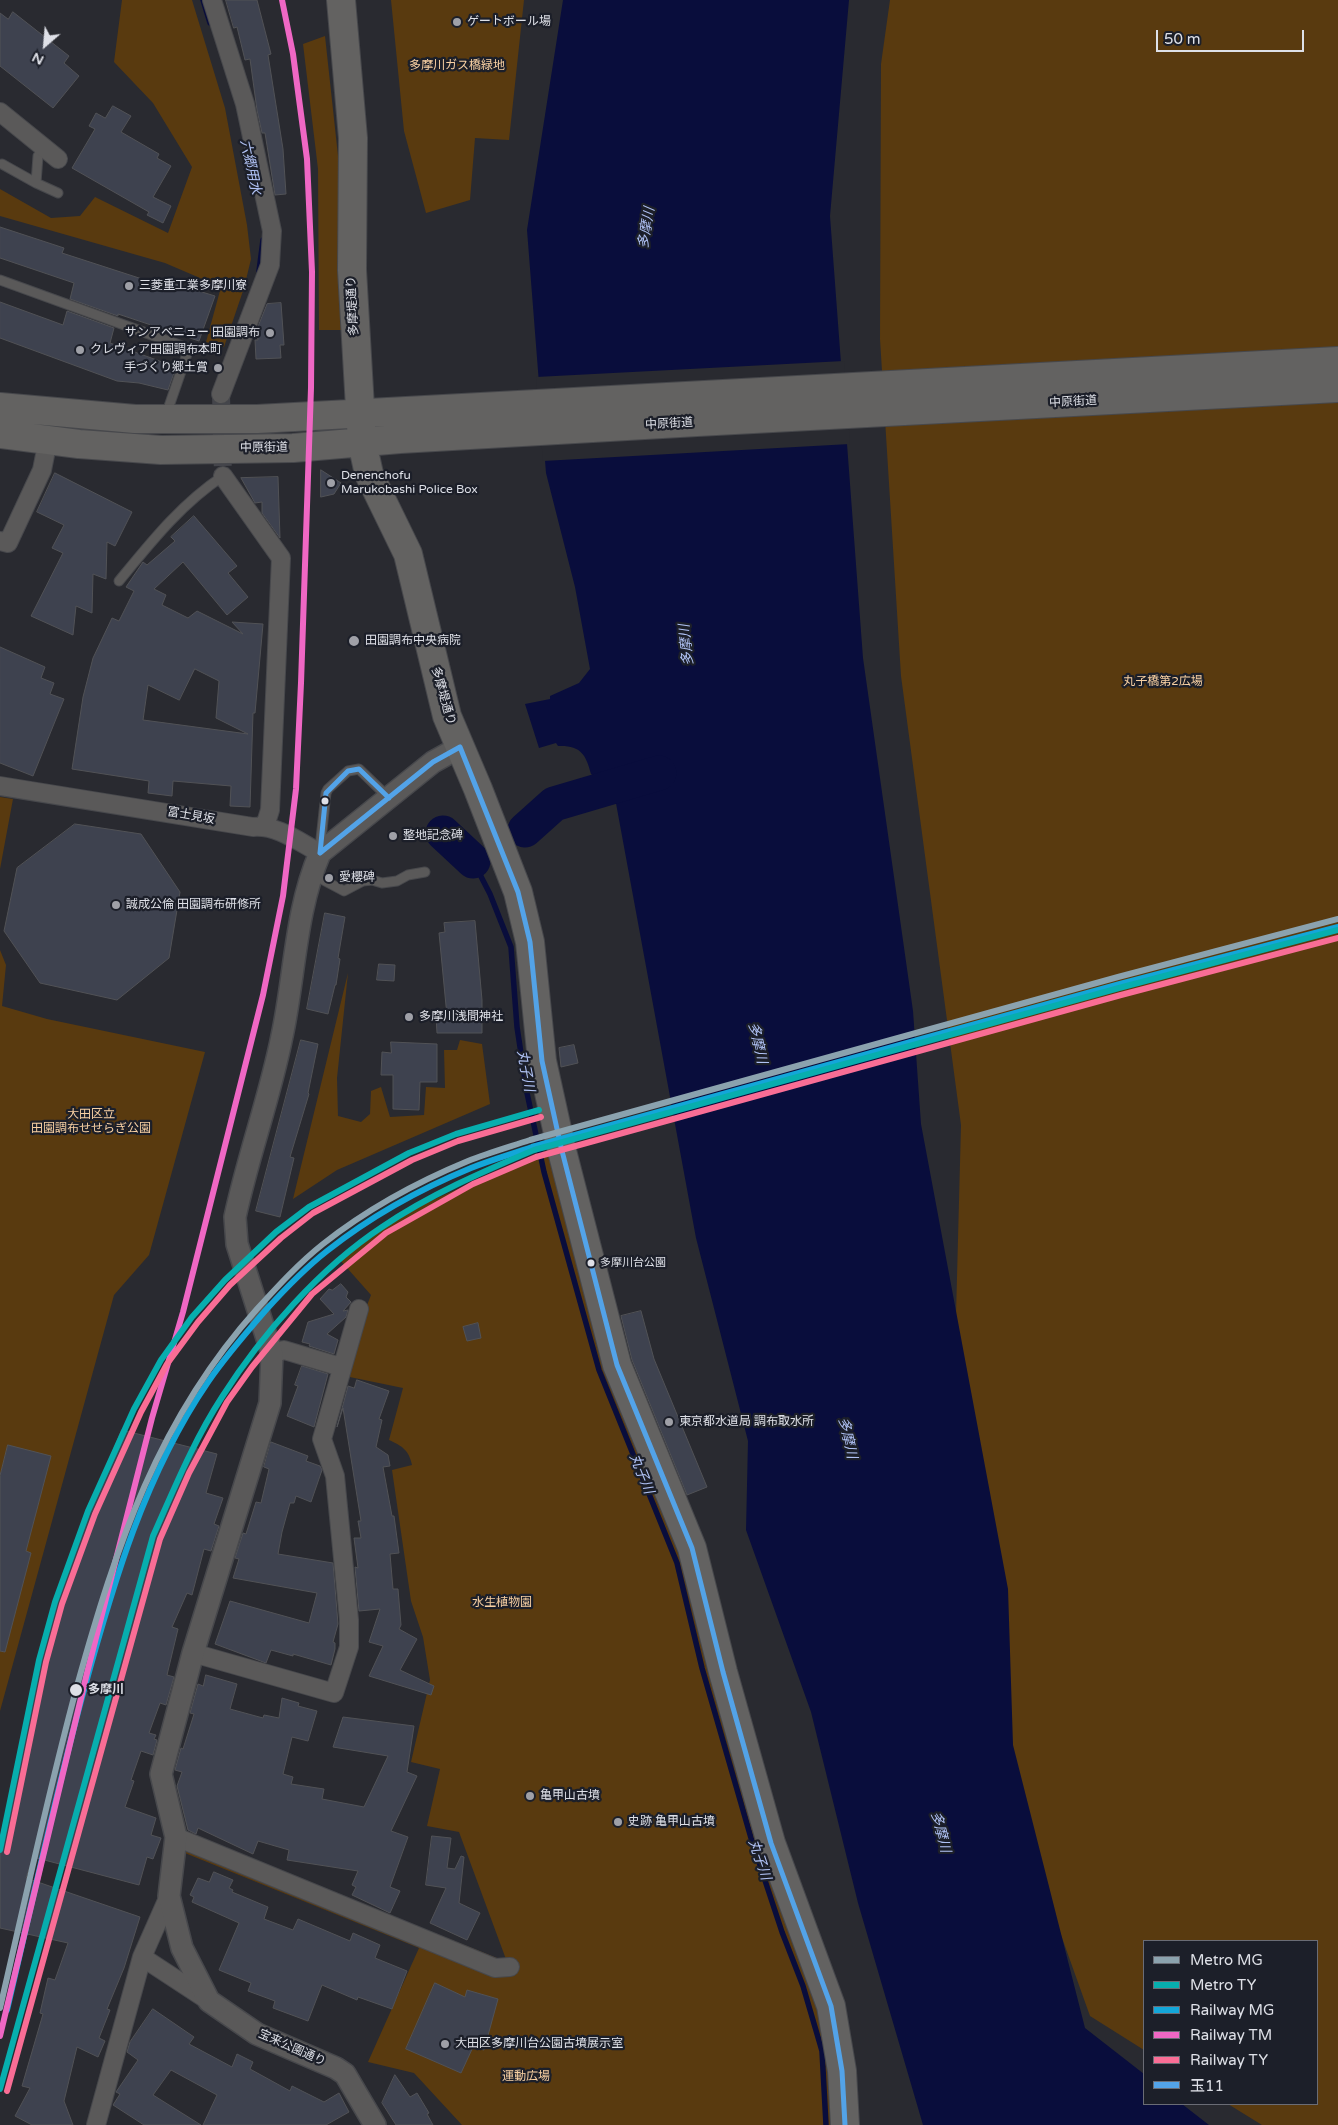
<!DOCTYPE html>
<meta charset="utf-8">
<style>
body{margin:0}
#map{position:relative;width:1338px;height:2125px;overflow:hidden;background:#292a30;font-family:"Varela Round","Noto Sans JP",sans-serif}
canvas{display:block}
.legend{position:absolute;left:1143px;top:1940px;width:175px;height:165px;box-sizing:border-box;background:#1c1f29;border:1px solid #6a6c75;margin:0;padding:6px 9px;list-style:none;font-size:15px;color:#dee0e7}
.legend li{display:flex;align-items:center;gap:10px;height:25px}
.legend b{width:25px;border:1px solid #6a6c75}
.north{position:absolute;left:20px;top:20px;width:50px;height:50px;-webkit-text-stroke:4px #1c1f29;paint-order:stroke;rotate:207deg;font-size:14px;font-weight:700;line-height:20px;text-align:center;color:#dee0e7}
.north::after{content:'';display:block;margin:auto;width:18px;height:22px;background:#dee0e7;clip-path:polygon(50% 0,100% 100%,50% 72%,0 100%)}
.scale{position:absolute;left:1156px;top:30px;width:148px;height:22px;box-sizing:border-box;border:2px solid #dee0e7;border-top:0;padding-left:6px;font-size:15px;line-height:18px;white-space:nowrap;color:#dee0e7;-webkit-text-stroke:4px #1c1f29;paint-order:stroke}
</style>
<div id="map">
<canvas width="1338" height="2125"></canvas>
<ul class="legend">
<li><b style="height:6px;background:#8ba2ae"></b>Metro MG</li>
<li><b style="height:6px;background:#07aeae"></b>Metro TY</li>
<li><b style="height:6px;background:#13a6d9"></b>Railway MG</li>
<li><b style="height:6px;background:#ef67c4"></b>Railway TM</li>
<li><b style="height:6px;background:#f96d95"></b>Railway TY</li>
<li><b style="height:6px;background:#53a3e8"></b>玉11</li>
</ul>
<div class="north">N</div>
<div class="scale">50 m</div>
</div>
<script>
const ctx = document.querySelector('canvas').getContext('2d');
ctx.lineJoin = 'round';
function fill(path, color) { ctx.fillStyle = color; ctx.fill(path, 'evenodd'); }
function stroke(path, color, width, dash) { ctx.strokeStyle = color; ctx.lineWidth = width; ctx.lineCap = dash ? 'butt' : 'round'; ctx.setLineDash(dash || []); ctx.stroke(path); }
function label(font, color, halo, rows, align = 'center') {
  ctx.font = font + ' "Varela Round","Noto Sans JP",sans-serif'; ctx.lineWidth = 4.5; ctx.setLineDash([]); ctx.textBaseline = 'middle'; ctx.strokeStyle = halo; ctx.fillStyle = color; for (const [text, x, y, turn = 0] of rows) {
    ctx.save(); ctx.translate(x, y); ctx.rotate((+turn || 0) * Math.PI / 180); ctx.textAlign = isNaN(turn) ? turn : align; if (halo) ctx.strokeText(text, 0, 0); ctx.fillText(text, 0, 0); ctx.restore();
  }
}
const green = new Path2D(`
 M122 0H192L225 108 247 225 251 259 244 288 224 347 206 342 221 287 165 263 0 216V189L51 218 80 216 95 197 168 233 192 167 153 103 114 62Z
 M391 0H524L509 140 475 138 470 200 426 213 404 131Z
 M890 0H1338V2125H1262L1228 2104H1317V1941H1144V2050L1090 2016 948 1619 961 1125 901 676 880 339 881 64Z
 M325 36 339 165 342 330H319L318 169 303 44Z
 M0 797 13 799 0 869Z
 M0 950 6 965 2 1006 47 1019 205 1052 149 1255 114 1295 0 1711Z
 M348 973 337 1078 338 1116 361 1122 370 1114 371 1091 381 1087 390 1117 424 1115 426 1087 445 1088 444 1050H457L460 1040 482 1044 490 1104 337 1170 293 1199Z
 M561 1147 824 1982 845 2125H462L414 2073 368 2062 419 1948 175 1849 174 1829 507 1962 459 1832 427 1826 440 1769 411 1762 430 1680 423 1637 411 1601 392 1470 412 1465C409 1450 402 1446 389 1440L403 1388 340 1375 371 1295 340 1260 410 1210 535 1155Z`);
const water = new Path2D(`
 M563 0H849L830 216 863 658 913 1011 921 1124 1008 1589 1013 1745 1085 2028 1144 2074V2104H1182L1209 2125H923L858 1903 811 1712 746 1530 748 1441 696 1238 613 787 591 774C586 754 580 745 558 746L556 743 539 748 525 704 550 699V696L579 683 590 669 575 587 546 473 527 230Z`);
const pier = new Path2D(`
 M844 361 850 444 543 461 536 377Z`);
const stream = new Path2D(`
 M203 0 210 23
 M259 271 263 240
 M478 855 473 861 490 894 511 947 517 1027 527 1093 544 1172 599 1370 677 1563 702 1668 751 1838 782 1932 803 1986 822 2051 826 2125`);
const river = new Path2D(`
 M525 830 554 804 659 773
 M443 833 473 861`);
const building = new Path2D(`
 M226 0H257L271 54 268 55 283 149 286 194 275 195 265 133H262L257 110 250 59 245 60 237 27 234 28Z
 M13 12 69 56 64 63 79 76 53 108 0 66V13L8 19Z
 M113 106 131 116 121 132 159 154 157 158 171 166 153 197 171 206 163 223 147 215 149 212 72 168 95 129 89 126 96 113 105 118Z
 M0 227 64 248 62 253 173 289 176 284 215 296 199 341 118 314V316L70 299 74 283 0 258Z
 M0 302 63 325 67 311 114 328 110 343 176 367 168 390 139 383 117 381 0 338Z
 M281 303 284 345H280L281 358 256 359 255 340H258L257 329 267 304Z
 M321 470 341 483 334 494 321 497Z
 M55 473 132 512 115 546 107 542 106 579 93 574 92 613 76 606 73 635 31 616 63 553 52 548 64 525 37 512Z
 M278 477 280 538 262 513V502L255 503 241 478Z
 M194 516 237 566 228 573 248 597 227 615 183 562 154 589 166 595 162 605 188 618 197 611 243 634 232 622 263 624 255 713H253L250 807 230 806 231 786 173 781 172 796 148 793 149 781 72 769 83 697 93 658 112 618 119 621 134 591 126 587 143 562 147 565 175 541 171 537ZM195 669 219 681 216 718 248 734 143 720 148 685 179 700Z
 M0 647 45 667 41 678 54 683 50 694 64 699 33 776 0 763Z
 M75 824 141 834 180 892 169 958 117 1000 40 983 4 931 17 868Z
 M325 913 345 917 338 958 340 959 336 985H335L328 1014 307 1009Z
 M475 921 482 1000V1033H437L436 1016H447L439 933 445 932 444 923Z
 M379 964 395 965 394 981 377 980Z
 M301 1040 318 1044 308 1093 309 1094 290 1157 294 1158 280 1217 256 1211Z
 M391 1042 437 1044V1082H420L419 1110 393 1109V1075H381L382 1052 391 1053Z
 M574 1045 578 1063 561 1067 559 1048Z
 M341 1284 348 1292 346 1297 351 1302 343 1311 348 1310 346 1317 327 1334 338 1340 334 1354 309 1346 310 1344 302 1342 308 1322 334 1314 320 1299 329 1289 332 1290Z
 M641 1311 654 1359 707 1487 687 1495 632 1360 621 1316Z
 M478 1323 481 1338 467 1341 463 1327Z
 M302 1366 328 1374 314 1427 287 1416 298 1386 295 1385Z
 M357 1380 389 1391 379 1419 382 1420 376 1447 388 1455 390 1466 383 1467 392 1516H394L399 1553 390 1554 393 1589H398L401 1625 399 1629 417 1639 400 1670 434 1686 431 1695 369 1676 383 1646 369 1642 380 1609 359 1611 355 1567 358 1568 354 1538H361L358 1521H361L343 1408 337 1427 348 1386 354 1388Z
 M122 1430 217 1454 206 1493 223 1498 214 1524 219 1526 211 1551 204 1549 192 1595 187 1593 172 1627 178 1629 167 1675 174 1677 166 1705 160 1703 149 1733 156 1735 154 1739 157 1740 153 1755 141 1751 131 1780 134 1781 125 1807 156 1818 151 1835 161 1838 153 1859 147 1857 139 1885 33 1857 26 1878 140 1917 124 1968 107 2009 110 2010 99 2038 105 2041 98 2057 77 2047 64 2101 73 2125H32L15 2116 30 2088 22 2086 43 2014 40 2013 48 1978 55 1980 68 1943 0 1928V1839L43 1649 68 1566 89 1509Z
 M271 1442 308 1456 306 1461 320 1466 322 1470 311 1502 296 1496 294 1503H290L282 1532 278 1554 333 1563 338 1624 333 1642 335 1643V1649L331 1665 293 1654V1656L271 1650 266 1663 215 1644 230 1601 309 1623 317 1593 233 1578 239 1559 235 1558 243 1533 246 1534 256 1502 261 1503 269 1469 264 1467Z
 M8 1445 51 1456 26 1551 31 1553 5 1652 0 1651V1476Z
 M206 1675 237 1684 230 1709 263 1718 264 1715 279 1718 282 1698 299 1703 298 1706 317 1711 308 1741 292 1737 283 1774 293 1777 291 1784 324 1789 322 1799 364 1807 388 1756 333 1747 343 1717 414 1726 407 1772 417 1776 391 1831 408 1837 390 1887 400 1891 390 1913 352 1895 356 1887 352 1885 358 1871 287 1860 289 1850 258 1841 253 1854 198 1828 196 1834 188 1830 177 1786 182 1772 175 1770 181 1748 183 1749 194 1714 190 1713 198 1684 203 1686Z
 M432 1836 451 1838 447 1868 455 1869 461 1856 464 1857 459 1903 480 1913 467 1940 430 1923 446 1888 426 1885Z
 M214 1872 233 1880 229 1888 233 1890 232 1892 268 1907 264 1919 293 1930 298 1919 350 1941 353 1933 380 1945 375 1958 407 1971 392 2009 358 1997 357 2000 322 1985 308 2021 273 2008 275 2001 248 1991 251 1983 219 1970 239 1923 192 1902 194 1897 190 1895 198 1878 209 1882Z
 M435 1983 465 1997 467 1990 498 1999 484 2050 473 2047 461 2073 406 2049Z
 M153 2009 194 2037 189 2044 232 2067 237 2054 253 2062 250 2069 290 2091 292 2086 324 2102 339 2093 349 2112 326 2125H203L217 2095 171 2070 153 2095 201 2125H144L113 2105 120 2094 116 2092 138 2060 127 2052 130 2042Z
 M395 2075 410 2097 417 2093 429 2113 427 2114 433 2125H396L382 2103Z`);
const minorTunnel = new Path2D(`
 M221 394 223 476`);
const service = new Path2D(`
 M2 164 36 183 38 156 44 148
 M36 183 58 193
 M0 280 182 346 187 354 166 415
 M119 581C151 542 181 504 223 476
 M320 848 326 793 328 789 348 771 359 769 389 798
 M312 874 344 891 363 881 372 880 382 883 397 881 408 875 425 872`);
const minor = new Path2D(`
 M212 0 245 104 272 231 270 265 221 394
 M0 112 58 159
 M223 476 281 558 270 810 265 826
 M0 541 8 543 42 470 48 440
 M0 786 253 827C278 825 299 842 320 853
 M272 1354 284 1350 341 1367
 M193 1653 334 1693 349 1647V1620L335 1476 322 1439 359 1309
 M176 1837 495 1968 510 1967
 M142 1957 209 2001
 M96 2125 142 1957 169 1896`);
const tertiary = new Path2D(`
 M375 2125 345 2074 336 2068 257 2034 209 2001 182 1948 169 1896 176 1837 161 1774 193 1653 270 1403 272 1354 237 1244 235 1217C248 1156 270 1097 282 1036 295 976 295 911 320 853L433 762 460 747`);
const primary = new Path2D(`
 M341 0 353 138 352 270 362 442 369 474 408 554 447 716 478 789 518 892 530 942 542 1061 561 1147 617 1365 692 1548 723 1672 771 1843 831 2006 842 2071 845 2125
 M0 407 135 419H257L1338 361
 M0 434 79 444 161 450 293 448 400 439 697 422 1338 388`);
const bus1 = new Path2D(`
 M460 747 518 892 530 942 542 1061 561 1147 617 1365 692 1548 723 1672 771 1843 831 2006 842 2071 845 2125
 M320 853 433 762 460 747
 M320 853 326 793 348 771 359 769 389 798`);
const rail1 = new Path2D(`
 M7 2010C32 1903 55 1796 84 1690 113 1584 145 1474 208 1382 225 1357 245 1334 265 1311 284 1290 304 1269 327 1251 370 1217 420 1189 471 1168 491 1160 512 1154 532 1147L1120 984 1338 927`);
const rail2 = new Path2D(`
 M0 2036 87 1673 152 1418 183 1312 263 995 283 896 296 789 301 683 311 388 312 272 307 159 293 54 282 0`);
const rail3 = new Path2D(`
 M7 1852 46 1662 62 1604 95 1514 141 1412 167 1364 198 1322 230 1285 281 1238 313 1213 412 1160 458 1141 541 1117
 M7 2091 160 1539 189 1473 227 1402 252 1367 312 1294 386 1233 473 1184 536 1157 1121 995 1338 938`);
const metro1 = new Path2D(`
 M0 2008C25 1901 48 1793 77 1686 116 1546 158 1419 257 1309 278 1286 299 1263 323 1244 366 1210 417 1182 468 1161 488 1153 509 1147 530 1140L1118 977 1338 919`);
const metro2 = new Path2D(`
 M0 1850 39 1660 55 1602 88 1511 134 1409 161 1360 192 1317 225 1280 276 1232 309 1207 409 1153 456 1134 539 1110
 M0 2089 153 1536C174 1489 194 1440 222 1397 262 1334 320 1268 382 1227 429 1195 482 1172 534 1150L1119 988 1338 930`);
const markers = [
 [457,22,5,"#9fa0a7"],
 [129,286,5,"#9fa0a7"],
 [270,333,5,"#9fa0a7"],
 [80,350,5,"#9fa0a7"],
 [218,368,5,"#9fa0a7"],
 [331,483,5,"#9fa0a7"],
 [354,641,6,"#9fa0a7"],
 [325,801,4.5,"#dee0e7"],
 [393,836,5,"#9fa0a7"],
 [329,878,5,"#9fa0a7"],
 [116,905,5,"#9fa0a7"],
 [409,1017,5,"#9fa0a7"],
 [591,1263,4.5,"#dee0e7"],
 [669,1422,5,"#9fa0a7"],
 [76,1690,7,"#dee0e7"],
 [530,1796,5,"#9fa0a7"],
 [618,1822,5,"#9fa0a7"],
 [445,2044,5,"#9fa0a7"]
];
const busNames = [
 ["多摩川台公園",600,1263]
];
const poiNames = [
 ["ゲートボール場",467,22],
 ["三菱重工業多摩川寮",139,286],
 ["サンアベニュー 田園調布",260,333,"right"],
 ["クレヴィア田園調布本町",90,350],
 ["手づくり郷土賞",208,368,"right"],
 ["Denenchofu",341,476],
 ["Marukobashi Police Box",341,490],
 ["田園調布中央病院",365,641],
 ["整地記念碑",403,836],
 ["愛櫻碑",339,878],
 ["誠成公倫 田園調布研修所",126,905],
 ["多摩川浅間神社",419,1017],
 ["東京都水道局 調布取水所",679,1422],
 ["亀甲山古墳",540,1796],
 ["史跡 亀甲山古墳",628,1822],
 ["大田区多摩川台公園古墳展示室",455,2044]
];
const parkNames = [
 ["多摩川ガス橋緑地",457,66],
 ["丸子橋第2広場",1163,682],
 ["大田区立",91,1115],
 ["田園調布せせらぎ公園",91,1129],
 ["水生植物園",502,1603],
 ["運動広場",526,2077]
];
const streetNames = [
 ["多摩堤通り",353,306,-93],
 ["中原街道",1073,402,-3],
 ["中原街道",669,424,-3],
 ["中原街道",264,448,-1],
 ["多摩堤通り",443,696,74],
 ["富士見坂",191,816,10],
 ["宝来公園通り",292,2048,24]
];
const stopNames = [
 ["多摩川",88,1690]
];
const waterNames = [
 ["六郷用水",250,167,78],
 ["多摩川",647,228,-81],
 ["多摩川",687,645,-96],
 ["多摩川",757,1043,77],
 ["丸子川",525,1071,79],
 ["多摩川",847,1438,77],
 ["丸子川",641,1474,68],
 ["多摩川",940,1832,76],
 ["丸子川",759,1860,71]
];
fill(green, '#593a0f');
fill(water, '#090d3c');
fill(pier, '#292a30');
stroke(stream, '#090d3c', 5.5);
stroke(river, '#090d3c', 35);
fill(building, '#3e424f');
stroke(building, '#515256', 1);
stroke(minorTunnel, '#44454b', 18, [18, 9]);
stroke(service, '#47484c', 11);
stroke(minor, '#47484c', 20);
stroke(tertiary, '#47484c', 24);
stroke(primary, '#47484c', 30);
stroke(service, '#5a5959', 9);
stroke(minor, '#5a5959', 18);
stroke(tertiary, '#5a5959', 21);
stroke(primary, '#636261', 28);
stroke(bus1, '#53a3e8', 5);
stroke(rail1, '#13a6d9', 6);
stroke(rail2, '#ef67c4', 6);
stroke(rail3, '#f96d95', 6);
stroke(metro1, '#8ba2ae', 6);
stroke(metro2, '#07aeae', 6);
for (const [x, y, r, color] of markers) { const dot = new Path2D(); dot.arc(x, y, r, 0, 2 * Math.PI); ctx.fillStyle = color; ctx.fill(dot); stroke(dot, '#1c1f29', 2); }
label('11px', '#dee0e7', '#1c1f29', busNames, 'left');
label('12px', '#dee0e7', '#1c1f29', poiNames, 'left');
label('12px', '#f9d1a3', '#1c1f29', parkNames);
label('12px', '#dee0e7', '#1c1f29', streetNames);
label('bold 12px', '#dee0e7', '#1c1f29', stopNames, 'left');
label('italic 14px', '#b0c2f5', '#1c1f29', waterNames);
</script>
